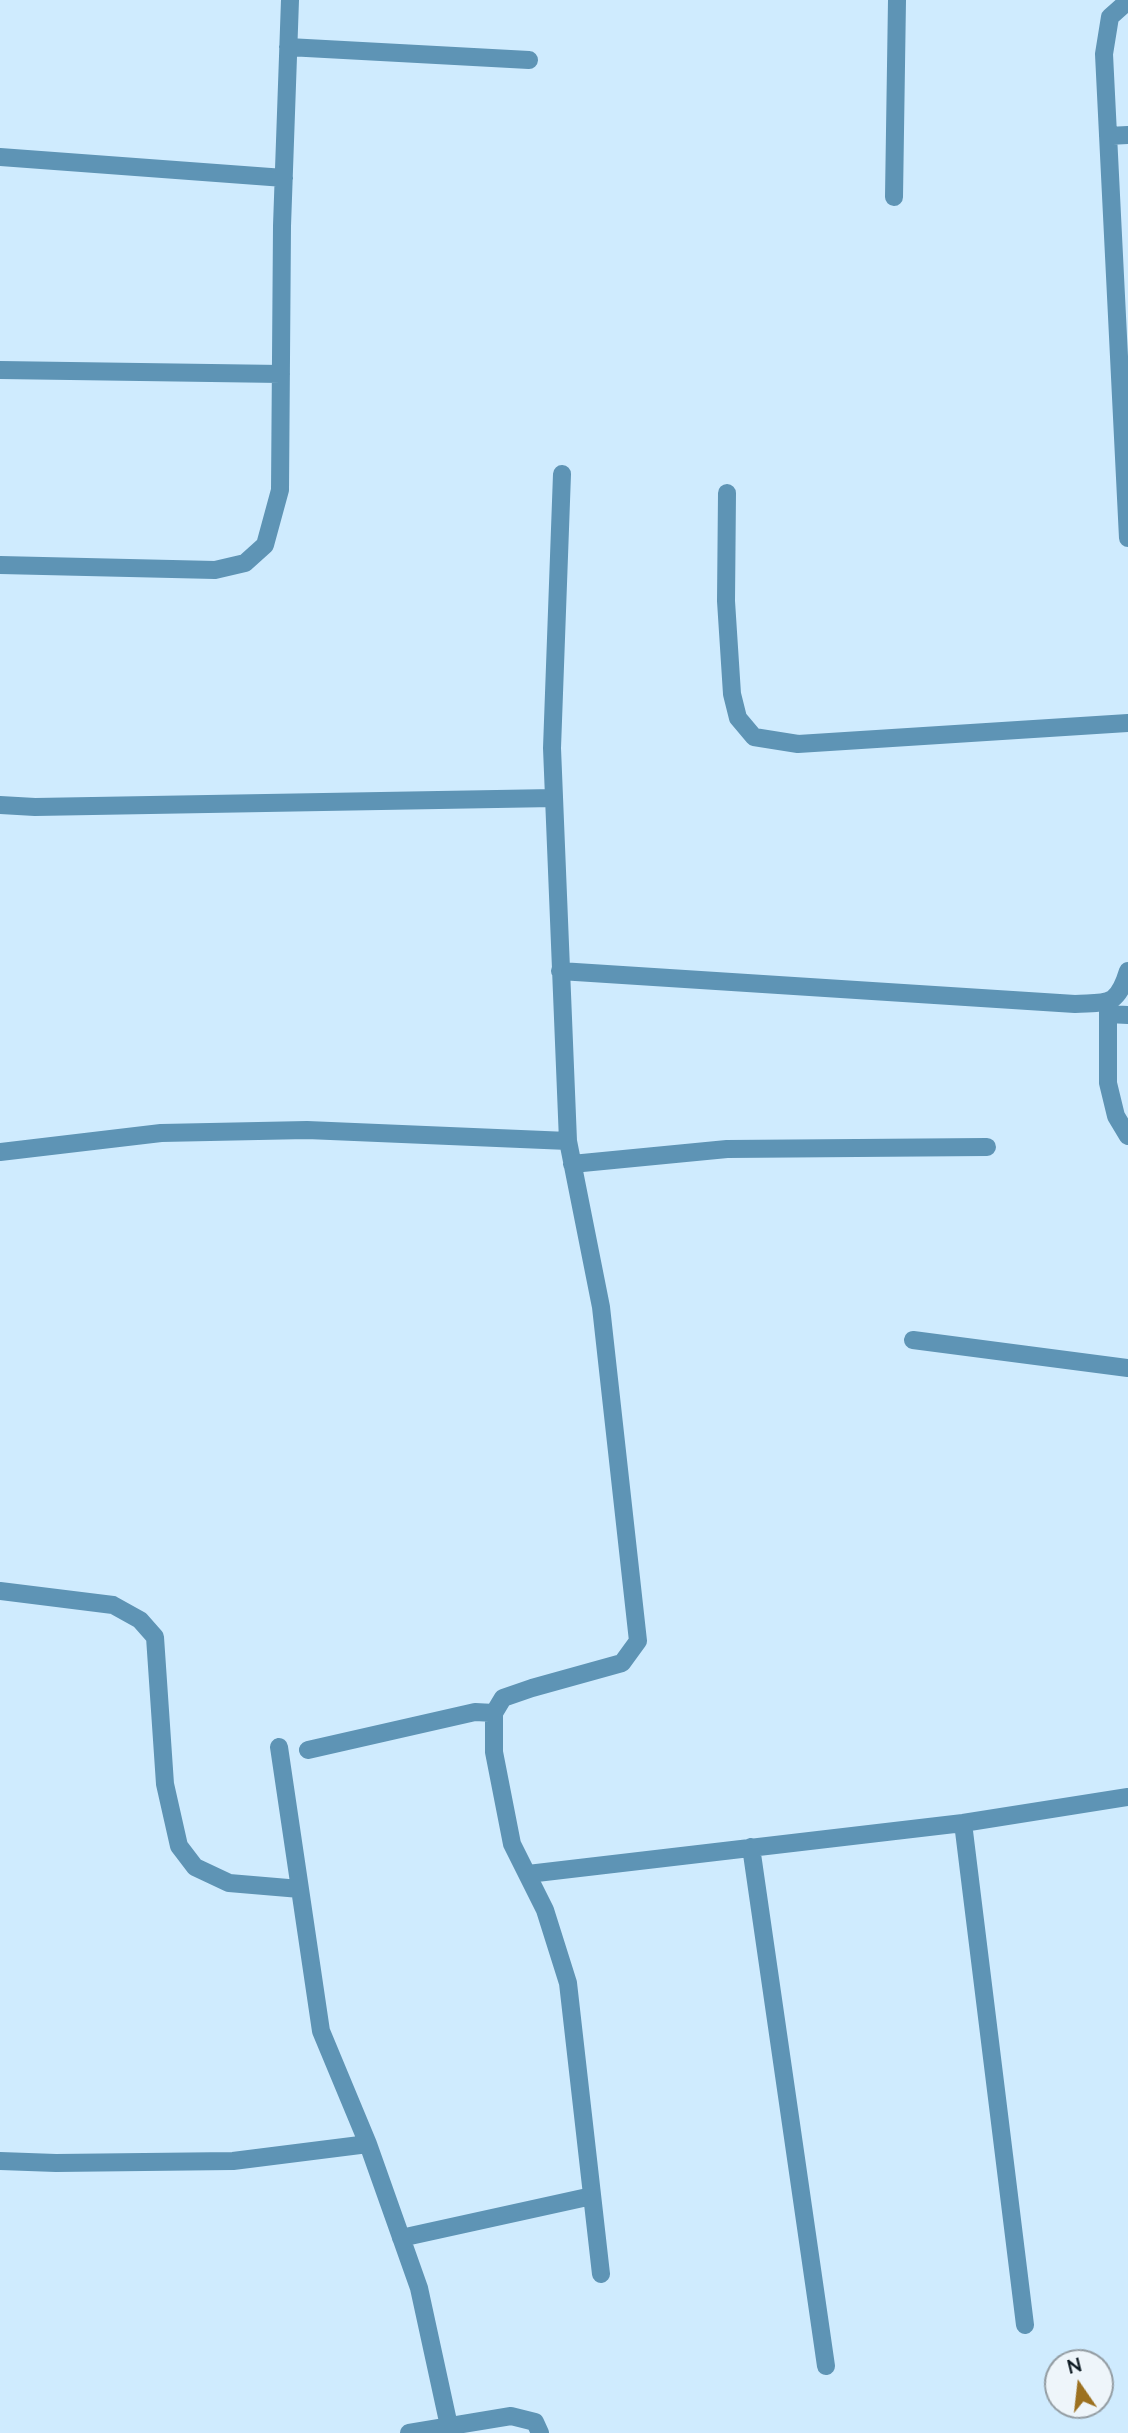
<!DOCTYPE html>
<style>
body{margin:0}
#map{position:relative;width:1128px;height:2433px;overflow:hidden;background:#cfebfe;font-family:Mulish,sans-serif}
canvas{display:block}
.north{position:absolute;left:1044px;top:2349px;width:70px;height:70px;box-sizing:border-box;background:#eef5fa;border:2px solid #939ca2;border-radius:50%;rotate:346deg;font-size:19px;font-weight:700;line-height:28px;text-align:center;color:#0a171f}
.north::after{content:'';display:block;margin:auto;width:24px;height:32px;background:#9c7120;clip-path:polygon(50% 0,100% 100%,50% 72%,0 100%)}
</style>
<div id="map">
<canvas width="1128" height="2433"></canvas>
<div class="north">N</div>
</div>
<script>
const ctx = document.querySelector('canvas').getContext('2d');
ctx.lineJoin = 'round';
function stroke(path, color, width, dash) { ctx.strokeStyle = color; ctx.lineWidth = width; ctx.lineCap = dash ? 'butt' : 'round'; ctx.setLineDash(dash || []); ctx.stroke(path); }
const minor = new Path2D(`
 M1128 1 1110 17 1104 54 1128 538
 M288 47 529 60
 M1108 136 1128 135
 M0 157 284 178
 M894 197 897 0
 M0 370 281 374
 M562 474 552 748 568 1141 601 1307 638 1641 622 1663 532 1688 503 1698 494 1713V1752L512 1844 545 1910 568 1983 601 2274
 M727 493 726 601 732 694 738 718 754 737 798 744 1128 723
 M0 565 215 570 245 563 265 545 280 490 282 226 290 0
 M0 805 35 807 554 798
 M560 971 1075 1004C1108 1002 1117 1007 1128 971
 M1108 1002V1083L1116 1116 1128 1136
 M1108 1014 1128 1015
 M0 1152 161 1133 307 1130 568 1141
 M572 1164 727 1149 987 1147
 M913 1340 1128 1368
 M0 1591 113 1605 140 1620 155 1637 165 1784 179 1846 195 1867 229 1883 300 1889
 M279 1747 321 2031 368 2144 419 2288 449 2426
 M308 1750 475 1712 494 1713
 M963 1823 1025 2325
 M751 1847 826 2366
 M528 1874 963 1823 1128 1797
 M0 2161 56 2163 233 2161 368 2144
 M401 2238 592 2196
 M409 2433 511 2416 535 2422 540 2433`);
stroke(minor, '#5e94b5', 18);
</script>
